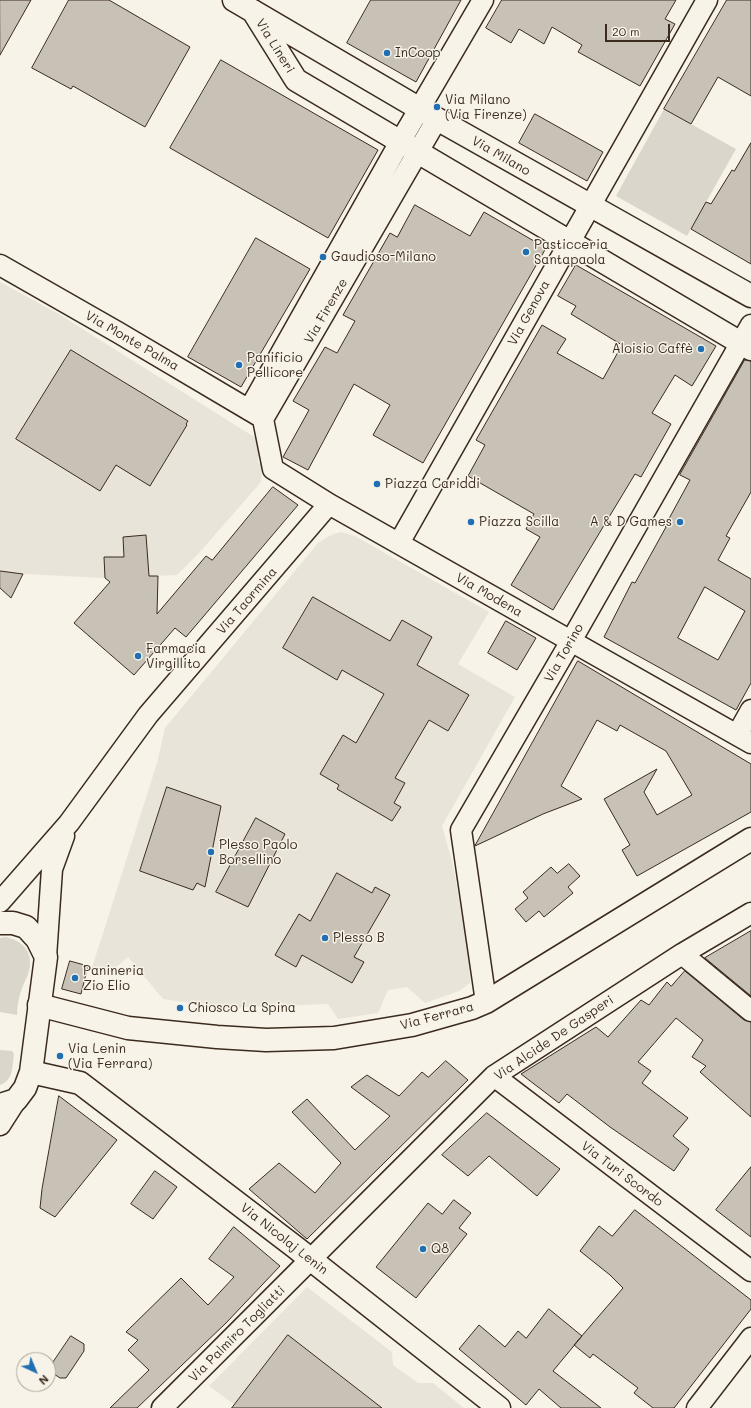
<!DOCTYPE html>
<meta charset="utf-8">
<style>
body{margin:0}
#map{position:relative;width:751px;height:1408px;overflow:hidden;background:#f7f3e8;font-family:Mali,sans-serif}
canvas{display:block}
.north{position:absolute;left:16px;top:1352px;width:40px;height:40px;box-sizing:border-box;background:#f7f3e8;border:1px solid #aca397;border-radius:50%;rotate:136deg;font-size:11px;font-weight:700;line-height:16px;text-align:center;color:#3b2a1e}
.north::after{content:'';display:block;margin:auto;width:14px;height:18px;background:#1f6fb2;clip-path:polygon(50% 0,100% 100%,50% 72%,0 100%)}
.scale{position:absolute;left:605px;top:24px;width:65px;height:18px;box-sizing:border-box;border:2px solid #3b2a1e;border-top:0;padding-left:5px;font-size:12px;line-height:14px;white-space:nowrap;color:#3b2a1e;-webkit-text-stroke:3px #f7f3e8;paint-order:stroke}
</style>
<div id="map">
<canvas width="751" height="1408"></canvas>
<div class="north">N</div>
<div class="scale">20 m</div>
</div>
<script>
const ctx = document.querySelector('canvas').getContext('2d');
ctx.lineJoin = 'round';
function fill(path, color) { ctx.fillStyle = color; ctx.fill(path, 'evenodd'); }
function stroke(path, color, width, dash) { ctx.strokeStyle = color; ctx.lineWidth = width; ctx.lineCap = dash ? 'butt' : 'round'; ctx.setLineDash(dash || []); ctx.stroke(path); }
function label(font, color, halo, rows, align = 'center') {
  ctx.font = font + ' Mali,sans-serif'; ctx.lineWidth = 3; ctx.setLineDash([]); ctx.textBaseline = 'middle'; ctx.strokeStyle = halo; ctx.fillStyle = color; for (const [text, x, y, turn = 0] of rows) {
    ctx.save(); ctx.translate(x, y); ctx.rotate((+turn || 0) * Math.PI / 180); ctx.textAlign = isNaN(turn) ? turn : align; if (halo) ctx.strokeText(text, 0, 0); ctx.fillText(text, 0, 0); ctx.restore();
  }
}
const built = new Path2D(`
 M0 282 57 313 259 440 258 463 262 464 261 482 199 553 177 575 105 578 23 574 0 571Z
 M341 532 355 536 489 612 458 664 515 697 442 826 453 865 469 957 470 983 459 991 425 1003 407 987 388 990 378 1013 338 1019 328 1004 226 1008 163 999 128 957 106 976 91 971 157 763 165 728 318 543 331 535Z
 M307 1287 392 1352 393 1365 418 1383H433L464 1408H239L209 1386Z`);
const green = new Path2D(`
 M664 109 736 149 687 236 616 196Z
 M6 937C20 940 31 949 30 964 30 972 25 981 22 988 19 996 17 1006 17 1015L0 1012V938Z
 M0 1050 12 1051 14 1054C12 1066 14 1080 0 1085Z`);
const building = new Path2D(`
 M0 0H31L0 55Z
 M69 0H109L190 47 145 127 73 86 71 89 32 68Z
 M371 0H461L416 82 347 43Z
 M502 0H676L665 19 675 24 640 86 578 52 582 45 552 27 544 44 519 29 511 43 486 28Z
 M727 0H751V96L718 77 691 124 664 109Z
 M221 60 378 150 328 238 170 148Z
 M535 114 603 152 587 181 519 143Z
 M751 143V264L691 229 706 202 711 204 732 170 734 171Z
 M415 205 470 236 484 212 546 248 423 463 373 435 390 405 354 384 308 470 283 457 309 410 293 401 325 347 337 353 355 321 343 315 390 233 397 237Z
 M256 238 310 269 241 387 188 357Z
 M576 265 716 346 692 386 675 375 652 413 671 424 641 477 635 474 553 610 511 585 540 537 526 529 534 514 468 476 485 445 476 440 542 325 566 339 557 353 603 379 622 345 571 314 576 306 558 296Z
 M71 350 188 421 186 424 187 425 150 486 116 465 100 491 16 439Z
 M745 360 751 361V492L726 536 730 538 718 560 751 579V683L736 710 604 637 632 582 635 583 666 527 665 526 690 480 680 475ZM705 587 745 611 718 660 678 638Z
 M273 487 298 505 186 637 175 628 134 675 74 623 110 582 105 578 104 557H124L123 537 146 535 149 576H158L157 614 206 556 212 560Z
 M0 571 23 574 11 598 0 588Z
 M313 597 390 641 402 620 432 637 417 665 469 695 448 731 429 720 395 778 405 783 394 803 401 807 392 821 337 789 339 785 320 774 343 735 356 743 384 694 342 670 337 680 283 648Z
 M506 621 536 638 517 670 488 653Z
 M578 661 751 764V812L637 876 622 850 630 845 604 799 657 769 644 792 657 815 692 795 666 751 620 725 617 731 597 720 561 786 582 799 543 814 475 846Z
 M167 787 221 806 205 887 197 883 193 890 140 871Z
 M256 818 285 834 248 907 216 892Z
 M569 864 580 876 568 887 573 893 544 917 539 911 526 922 515 909 528 898 523 892 551 867 557 873Z
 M337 873 372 893 375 887 390 895 354 957 364 962 352 983 302 955 296 967 275 955 299 914 310 921Z
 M751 931V996L705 958Z
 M70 961 88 966 81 994 62 989Z
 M685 971 744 1020 751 1022V1117L700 1072 706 1066 692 1057 703 1040 676 1018 638 1062 651 1071 642 1083 688 1118 673 1136 689 1149 674 1171 610 1127 567 1094 559 1103 521 1074 596 1027 608 1037 641 1000 649 1005 667 982 671 986Z
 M446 1061 468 1080 307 1239 249 1189 279 1163 315 1193 341 1163 292 1112 307 1099 355 1150 390 1116 351 1087 367 1075 399 1096 422 1072 428 1077Z
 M59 1096 117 1140 55 1217 40 1208 42 1189Z
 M487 1113 560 1169 537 1196 489 1156 468 1176 442 1155Z
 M751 1167V1237L716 1210Z
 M155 1171 177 1187 153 1219 131 1204Z
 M454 1200 471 1213 459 1228 467 1234 416 1298 376 1267 428 1203 442 1214Z
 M635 1210 751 1300V1309L674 1408H653L634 1393 638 1388 593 1354 590 1358 574 1345 623 1288 610 1275 580 1251 599 1226 612 1236Z
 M234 1227 280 1266 226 1323 137 1408H110L149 1370 128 1350 138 1340 126 1332 181 1278 208 1305 234 1277 209 1259Z
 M549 1309 582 1336 553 1371 601 1408H561L539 1389 526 1405 459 1349 479 1325 505 1347 518 1331 526 1338Z
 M288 1335 382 1408H232Z
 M71 1336 84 1344V1351L66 1378H60L48 1370Z`);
const minor = new Path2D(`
 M0 265 119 333 261 417
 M249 410 400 142 483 0
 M263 419 273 469 329 504 751 743
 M263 419 437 119
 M399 543 707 0
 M737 735 751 710
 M0 902 69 823 148 715 329 504
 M682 954 751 1011
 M46 957 52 869 64 836
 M486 1002 461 830 571 641 751 325
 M494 1076 751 1271
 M0 1125 16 1100
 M162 1408 494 1076 682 954 751 913
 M697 1408 751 1338`);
const tertiary = new Path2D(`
 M234 0 437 119 751 296
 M253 11 296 80 751 349
 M39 1005 128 1028 217 1037 266 1040 334 1038 412 1025 472 1008 486 1002 751 839`);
const secondary = new Path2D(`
 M0 923H13L26 927 37 939 46 957 31 1072 25 1088 16 1100 0 1105
 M31 1072 80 1083 295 1247 499 1408`);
const markers = [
 [387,53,4,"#1f6fb2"],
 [437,107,4,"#1f6fb2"],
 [526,252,4,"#1f6fb2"],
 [323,257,4,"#1f6fb2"],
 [701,349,4,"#1f6fb2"],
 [239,365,4,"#1f6fb2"],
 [377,484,4,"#1f6fb2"],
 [471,522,4,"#1f6fb2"],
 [680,522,4,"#1f6fb2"],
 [138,656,4,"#1f6fb2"],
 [211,852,4,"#1f6fb2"],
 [325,938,4,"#1f6fb2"],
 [75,978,4,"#1f6fb2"],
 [180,1008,4,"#1f6fb2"],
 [60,1056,4,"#1f6fb2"],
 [423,1249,4,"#1f6fb2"]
];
const streetNames = [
 ["Via Lineri",275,46,58],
 ["Via Milano",501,156,30],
 ["Via Firenze",326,311,-60],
 ["Via Genova",529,313,-61],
 ["Via Monte Palma",132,341,30],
 ["Via Modena",489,595,30],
 ["Via Taormina",247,601,-49],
 ["Via Torino",564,653,-60],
 ["Via Ferrara",437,1016,-15],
 ["Via Alcide De Gasperi",554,1038,-34],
 ["Via Turi Scordo",622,1174,37],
 ["Via Nicolaj Lenin",284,1239,38],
 ["Via Palmiro Togliatti",237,1334,-45]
];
const poiNames = [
 ["InCoop",395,53],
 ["Via Milano",445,100],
 ["(Via Firenze)",445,115],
 ["Pasticceria",534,245],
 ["Santapaola",534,260],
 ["Gaudioso-Milano",331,257],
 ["Aloisio Caffè",693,349,"right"],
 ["Panificio",247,358],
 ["Pellicore",247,373],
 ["Piazza Cariddi",385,484],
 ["Piazza Scilla",479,522],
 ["A & D Games",672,522,"right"],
 ["Farmacia",146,649],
 ["Virgillito",146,664],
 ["Plesso Paolo",219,845],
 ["Borsellino",219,860],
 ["Plesso B",333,938],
 ["Panineria",83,971],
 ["Zio Elio",83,986],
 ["Chiosco La Spina",188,1008],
 ["Via Lenin",68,1049],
 ["(Via Ferrara)",68,1064],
 ["Q8",431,1249]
];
fill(built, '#e9e4d9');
fill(green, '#dbd6cb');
fill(building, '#c8c1b6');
stroke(building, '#3b2a1e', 1);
stroke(minor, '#3b2a1e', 23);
stroke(tertiary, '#3b2a1e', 25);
stroke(secondary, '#3b2a1e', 25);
stroke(minor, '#f7f3e8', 20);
stroke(tertiary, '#f7f3e8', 22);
stroke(secondary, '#f7f3e8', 22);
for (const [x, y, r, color] of markers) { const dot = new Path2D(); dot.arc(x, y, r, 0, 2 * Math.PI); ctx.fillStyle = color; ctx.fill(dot); stroke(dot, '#f7f3e8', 1.5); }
label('13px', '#3b2a1e', '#f7f3e8', streetNames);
label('13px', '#3b2a1e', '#f7f3e8', poiNames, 'left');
</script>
